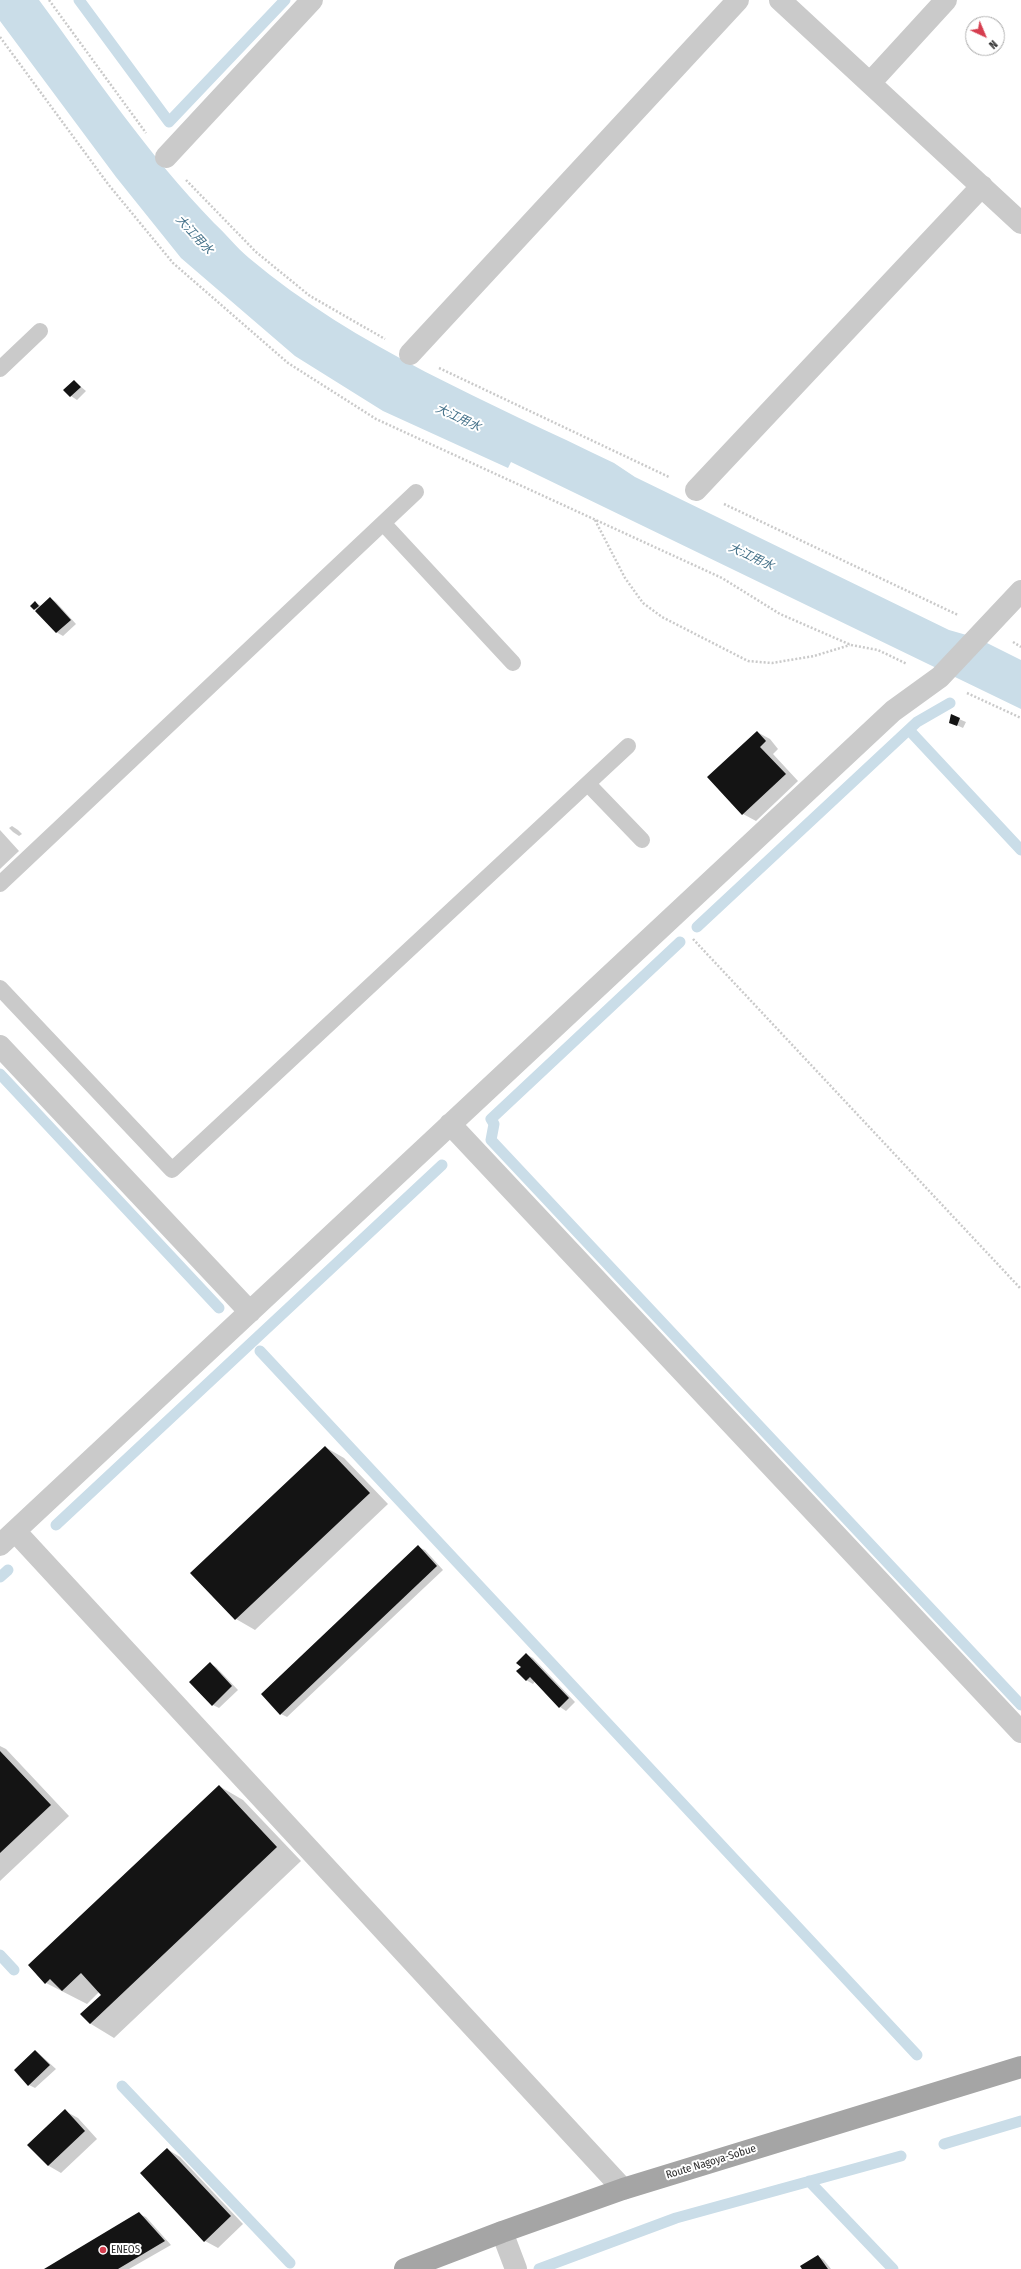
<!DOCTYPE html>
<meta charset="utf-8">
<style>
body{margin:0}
#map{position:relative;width:1021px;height:2269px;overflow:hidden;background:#fff;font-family:"Fira Sans Condensed",sans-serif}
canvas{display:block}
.north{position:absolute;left:965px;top:16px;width:40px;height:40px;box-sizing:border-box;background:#fff;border:1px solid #ababab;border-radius:50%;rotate:136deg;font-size:11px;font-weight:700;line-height:16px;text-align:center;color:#2d2d2d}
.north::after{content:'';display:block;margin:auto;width:14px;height:18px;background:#d63e4f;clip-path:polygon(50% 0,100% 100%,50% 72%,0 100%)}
</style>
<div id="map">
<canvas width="1021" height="2269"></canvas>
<div class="north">N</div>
</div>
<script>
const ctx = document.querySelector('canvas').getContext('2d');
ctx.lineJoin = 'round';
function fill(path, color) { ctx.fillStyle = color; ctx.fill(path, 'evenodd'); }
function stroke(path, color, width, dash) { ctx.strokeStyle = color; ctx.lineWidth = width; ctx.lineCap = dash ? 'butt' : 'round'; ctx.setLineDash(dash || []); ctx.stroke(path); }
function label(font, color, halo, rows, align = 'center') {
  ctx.font = font + ' "Fira Sans Condensed","Noto Sans JP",sans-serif'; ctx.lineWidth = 4; ctx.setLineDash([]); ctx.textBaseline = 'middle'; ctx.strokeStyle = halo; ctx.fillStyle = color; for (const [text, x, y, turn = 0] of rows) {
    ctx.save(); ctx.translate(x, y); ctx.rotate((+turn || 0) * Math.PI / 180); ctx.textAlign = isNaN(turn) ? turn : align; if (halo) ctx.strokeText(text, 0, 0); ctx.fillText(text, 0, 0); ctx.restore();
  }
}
const water = new Path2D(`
 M0 0H39C95 76 148 155 214 223 226 234 236 247 249 258 356 348 489 402 614 463L635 477 949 630 977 638 1021 660V709L511 462 508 468 383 411 295 356 181 258 116 177 0 21Z`);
const shadow = new Path2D(`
 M74 381 86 391 77 400 71 396Z
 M50 598 56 602 76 624 63 636 56 632 35 609V602L41 606Z
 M959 719 966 722 963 728 950 722Z
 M757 732 770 739 778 749 773 754 798 781 756 821 743 814Z
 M12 826 18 830 22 834 19 836 13 832 9 828Z
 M0 830 19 851 0 869Z
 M325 1447 344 1458 388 1504 255 1630 236 1619 192 1573Z
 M418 1547 425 1550 443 1570 287 1717 281 1714Z
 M526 1654 533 1658 575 1702 566 1711 560 1707 535 1681 533 1684 526 1680Z
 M210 1664 216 1667 238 1690 219 1708 213 1705Z
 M0 1746 6 1749 69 1816 0 1881Z
 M219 1786 243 1800 301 1861 114 2038 91 2024 82 2014 102 1995 99 1992 87 2004 46 1983Z
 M36 2051 56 2069 35 2088 29 2085Z
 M65 2111 78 2118 97 2139 61 2173 49 2166 29 2145Z
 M167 2149 180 2157 243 2224 218 2248 205 2241Z
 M139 2214 146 2217 171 2245 129 2269H46Z
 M818 2256 824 2260 831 2269H803Z`);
const stream = new Path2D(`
 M79 0 169 122 285 0
 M909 730 1021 850
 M697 927 917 722 950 703
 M680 942 491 1119 494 1124 491 1140 1021 1705
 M0 1074 219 1308
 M260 1351 917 2055
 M56 1525 442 1165
 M0 1577 8 1570
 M0 1955 14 1970
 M122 2086 290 2263
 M944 2144 1021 2121
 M809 2181 893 2269
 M539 2269 676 2218 901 2156`);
const building = new Path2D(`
 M74 380 81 387 70 397 63 390Z
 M50 597 71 620 56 633 35 611Z
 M35 601 39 606 34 610 30 606Z
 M951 714 960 718 957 726 949 723Z
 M757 731 766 741 760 747 786 774 742 815 707 777Z
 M325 1446 370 1493 235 1620 190 1573Z
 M418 1545 437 1566 280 1715 261 1694Z
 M526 1653 569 1698 559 1708 530 1677 526 1681 516 1671 521 1667 516 1663Z
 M210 1662 232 1686 212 1706 189 1682Z
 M0 1751 51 1805 0 1853Z
 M219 1785 277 1847 90 2024 80 2014 101 1995 81 1973 62 1991 50 1979 45 1984 28 1965Z
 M35 2050 50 2065 28 2086 14 2070Z
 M65 2109 85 2131 48 2166 27 2145Z
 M167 2148 231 2216 204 2242 140 2173Z
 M139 2212 165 2241 118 2269H44Z
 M818 2255 828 2269H802L800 2266Z`);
const path = new Path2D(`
 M49 0 146 133
 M0 37 108 184 173 263 288 363 376 419 722 578 780 614 851 645 878 650 907 664
 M186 180 256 252 310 296 385 339
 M439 368 669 477
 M724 504 958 615
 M595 520 625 578 643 603 662 617 748 661 772 663 814 656 850 645
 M1013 642 1021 647
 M967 693 1021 718
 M693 939 1021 1289`);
const service = new Path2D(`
 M0 369 40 331
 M383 523 513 663
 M588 784 642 840
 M0 884 416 492
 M0 988 172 1170 628 746`);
const minor = new Path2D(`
 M780 0 1021 223
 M870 83 946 0
 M166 157 312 0
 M410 354 738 0
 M696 490 982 186
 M0 1046 250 1312
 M450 1124 1021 1732
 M15 1531 623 2189
 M0 1545 893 711 940 677 1021 591
 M502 2232 516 2269`);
const primary = new Path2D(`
 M405 2269 502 2232 623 2189 1021 2067`);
const markers = [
 [103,2250,4,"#d63e4f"]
];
const streetNames = [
 ["Route Nagoya-Sobue",711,2162,-17]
];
const poiNames = [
 ["ENEOS",111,2250]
];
const waterNames = [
 ["大江用水",194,235,47],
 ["大江用水",458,418,25],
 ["大江用水",751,557,25]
];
fill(water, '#cadde8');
fill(shadow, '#0003');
stroke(stream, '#cadde8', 11);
fill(building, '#141414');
stroke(path, '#cacaca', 2.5, [2, 2]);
stroke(service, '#cacaca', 16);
stroke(minor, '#cacaca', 22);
stroke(primary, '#a5a5a5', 22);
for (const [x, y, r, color] of markers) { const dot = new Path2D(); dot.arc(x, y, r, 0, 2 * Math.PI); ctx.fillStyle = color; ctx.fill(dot); stroke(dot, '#fff', 1.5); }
label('11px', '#2d2d2d', '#fff', streetNames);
label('11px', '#2d2d2d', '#fff', poiNames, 'left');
label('italic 12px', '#437088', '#fff', waterNames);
</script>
